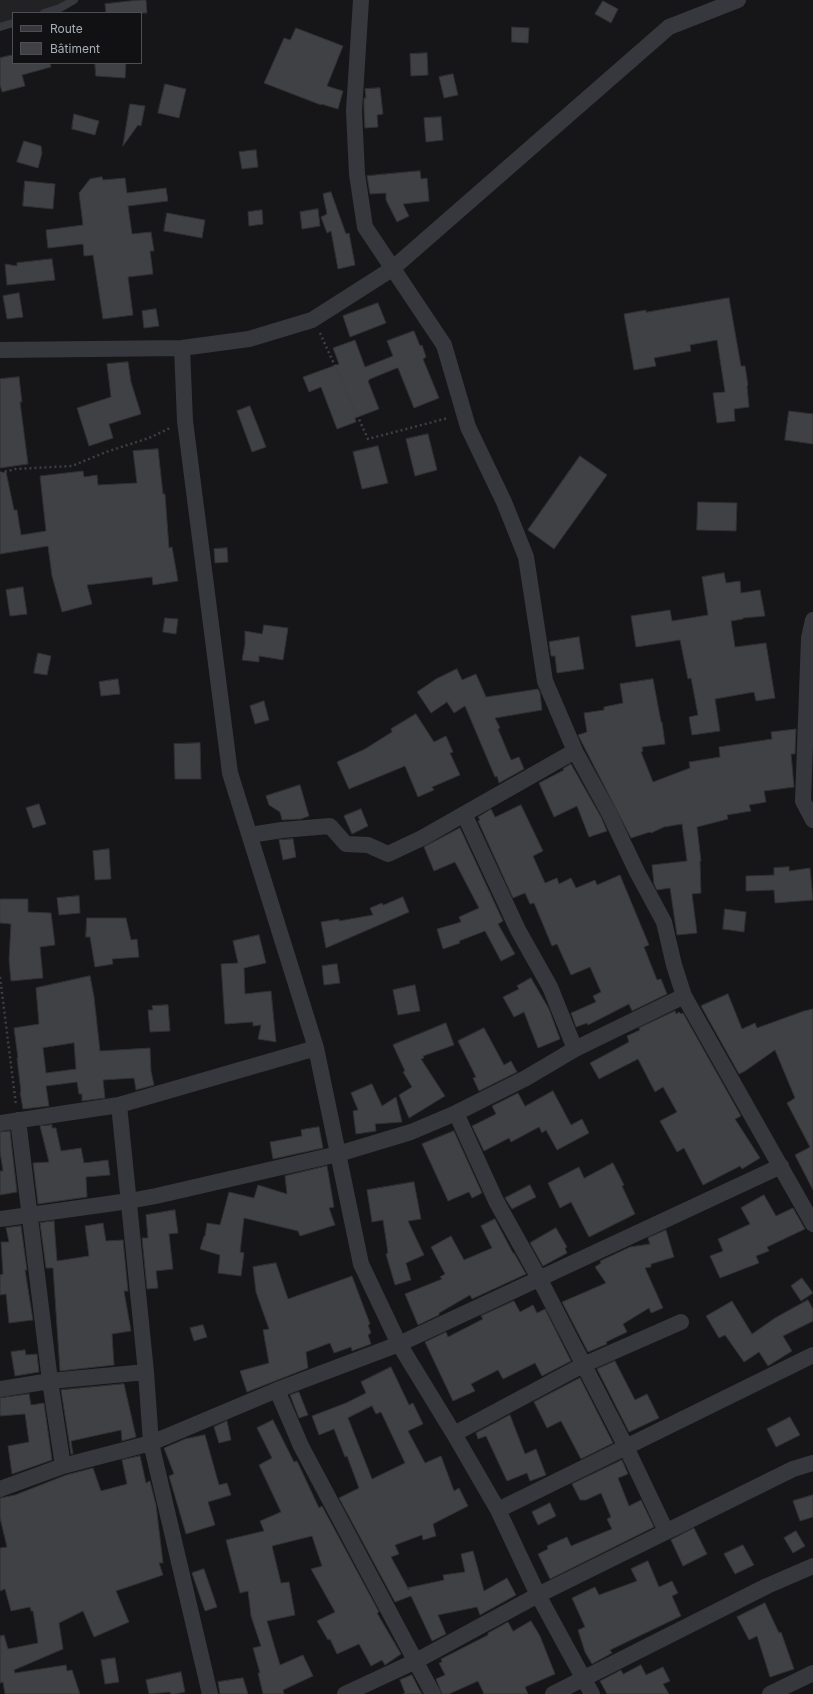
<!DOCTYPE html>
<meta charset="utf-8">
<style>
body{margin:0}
#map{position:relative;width:813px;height:1694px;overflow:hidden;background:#161618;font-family:Inter,sans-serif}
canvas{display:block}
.legend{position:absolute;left:12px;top:12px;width:130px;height:52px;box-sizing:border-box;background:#111113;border:1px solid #4d4f55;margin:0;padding:5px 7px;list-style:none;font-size:12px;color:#a8adb8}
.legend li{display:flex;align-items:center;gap:8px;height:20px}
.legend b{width:20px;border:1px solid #4d4f55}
</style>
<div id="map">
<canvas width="813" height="1694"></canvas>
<ul class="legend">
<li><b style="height:5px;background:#37383d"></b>Route</li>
<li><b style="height:11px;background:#404145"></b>Bâtiment</li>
</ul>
</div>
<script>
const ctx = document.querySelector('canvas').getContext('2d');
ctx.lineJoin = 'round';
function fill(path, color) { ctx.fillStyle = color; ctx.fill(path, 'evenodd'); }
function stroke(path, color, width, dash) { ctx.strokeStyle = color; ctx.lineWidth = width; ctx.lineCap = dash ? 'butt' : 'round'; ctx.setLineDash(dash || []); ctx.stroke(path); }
const built = new Path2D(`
 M0 0H74L44 13H13V23L0 27Z`);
const building = new Path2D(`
 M139 0H146L147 13H106L105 4Z
 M603 1 618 9 611 23 595 14Z
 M512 27 529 28 528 43 512 42Z
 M296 28 343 46 327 86 343 91 338 109 321 104V105L264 83 284 38 290 40Z
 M427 53 428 75 411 76 410 54Z
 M13 55V63H50L51 67 22 75 25 86 2 92 0 85V58Z
 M95 63H126L125 78 96 76Z
 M453 74 458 95 444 98 439 77Z
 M165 84 186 89 179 118 158 113Z
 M380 88 383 114 377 115 378 127 365 128 364 111V98H366L365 89Z
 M130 104 145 106 141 126 138 125 123 146Z
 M74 114 99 121 95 135 72 129Z
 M441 117 443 140 426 142 424 118Z
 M24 141 41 146 42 153 38 168 17 162Z
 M256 150 258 167 242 169 239 152Z
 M420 171 421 179 427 178 429 201 403 204 409 216 397 222 386 200V193L370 194 367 176Z
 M102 177 103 180 125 178 127 193 166 188 168 201 128 206 132 234 151 232 154 251H150L153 274 128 277 133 315 103 319 93 255 84 256 83 244 48 248 46 230 83 225 79 193 90 179Z
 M25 181 55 184 53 209 23 206Z
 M331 192 346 234 349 233 355 265 338 269 331 231 327 233 321 217 327 214 323 194Z
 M318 209 320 226 302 229 300 212Z
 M262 210 263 224 249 226 248 212Z
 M167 213 205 220 202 238 164 231Z
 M52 259 55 280 7 285 5 264 17 266V263Z
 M19 293 23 317 7 319 3 296Z
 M729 298 741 366H745L748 385 747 386 749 407 734 409 735 421 717 423 713 393 725 392 717 340 690 345 691 351 654 358 656 366 634 370 624 314 646 310V312Z
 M378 303 386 323 350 337 343 316Z
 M156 309 159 326 144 328 142 311Z
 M414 331 420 346 422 345 426 357 423 359 439 398 414 408 398 368H397L370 379 368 381 379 409 355 418 356 422 337 429 321 387 309 392 303 377 339 364 333 348 355 340 365 367 393 356 387 341Z
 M128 362 131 382 141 414 109 424 113 438 89 446 77 408 111 397 107 364Z
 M19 377 22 402H20L28 464 0 468V379Z
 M250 406 266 447 252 452 237 411Z
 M789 411 813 414V444L785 440Z
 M428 434 437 470 415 476 406 439Z
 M378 446 388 483 362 489 353 452Z
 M158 449 163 494H165L169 548 172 547 178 581 153 585 152 577 87 585 92 604 62 612 52 576 48 546 0 554V473L6 472 14 510H17L21 535 46 531 40 476 83 471 84 477 97 475 98 485 137 483 133 451Z
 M580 456 607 475 554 549 528 530Z
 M698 502 737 503 736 531 697 530Z
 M227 548 228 562 215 563 214 549Z
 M724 573 726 583 740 581 741 593 760 590 765 616 743 618V619L731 621 735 647 766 643 775 698 756 701 754 692 715 699 720 731 692 735 689 717 698 715 691 678 688 679 680 640 636 647 631 616 670 610 672 621 708 615 702 577Z
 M23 587 27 614 10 616 6 590Z
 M165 618 178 619 176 634 163 632Z
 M264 625 288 628 283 660 259 656V662L242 660 245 644V631L262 634Z
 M579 637 584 669 557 673 555 656H551L549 642Z
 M38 653 51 656 47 675 34 673Z
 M457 669 462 680 476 674 486 697 538 689 540 693 542 710 495 718 500 728 498 729 511 760 519 757 524 769 499 783 497 776 495 777 465 706 454 713 447 702 431 713 417 692 436 679Z
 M118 679 120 694 101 696 99 682Z
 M653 679 661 722H662L665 744 642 747 643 751 641 752 653 782 690 768 689 762 720 757 719 747 772 739 771 732 796 729 795 754H791L794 787 764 791 766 802 749 805 751 811 727 815 728 819 697 827 701 861H700L701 893 692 894 697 933 677 935 670 888 657 890 654 884 652 865 687 861 682 824 664 827 651 833 650 832 631 838 578 735 587 732 584 713 604 710V707L623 703 620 684Z
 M264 701 269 720 255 724 250 706Z
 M416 714 434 742 446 736 453 752 450 753 460 775 432 787 434 790 418 797 405 766 349 789 337 762 365 749 392 732 391 729Z
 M200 743 201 779H175L174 744Z
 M571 764 601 817 607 831 589 837 577 806 554 817 539 783 564 770 563 769Z
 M300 785 309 816 301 819 282 820 280 812 269 805 266 796Z
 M39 804 46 824 33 828 26 808Z
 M521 805 543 851 533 856 545 883 557 878 559 884 571 878 576 888 595 880 597 885 620 875 649 945 644 947 657 980 661 979 667 994 632 1011 629 1004 588 1025 587 1023 576 1027 571 1013 596 1002 593 996 601 992 590 967 571 975 557 944 552 946 534 903 530 904 525 893 513 898 478 821 480 820 478 817 491 809 495 817Z
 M361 809 368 826 352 834 344 816Z
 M460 828 503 921 498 924 515 954 501 961 485 931 459 941 460 943 443 949 437 929 461 922 459 917 479 908 455 862 434 871 424 847Z
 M293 839 296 857 283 860 279 840Z
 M109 849 111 879 95 880 93 851Z
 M789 867V871L810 868 813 900 775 903 774 890 746 891V876L774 875V868Z
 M79 896 80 913 59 915 57 898Z
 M403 897 409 912 326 948 321 922 339 919V921L373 915 370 908 382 903 383 905Z
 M0 899H28V912L51 913 55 945 40 947 43 978 11 981 9 960 11 924 0 923Z
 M725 909 746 912 744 932 723 929Z
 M87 918H126L131 940 137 939 139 957 112 959 113 964 95 967 90 937H86Z
 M259 935 266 963 244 968 245 994 271 991 276 1042 258 1039 261 1025 253 1026V1022L225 1024 221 964 238 963 233 941Z
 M337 964 340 983 324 985 322 966Z
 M90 976 94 997 100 1051 150 1048 151 1071 154 1085 136 1090 134 1078 103 1080 105 1098 82 1101V1094H79L77 1082 46 1086 49 1106 23 1109 20 1092H21L17 1058H18L14 1028 39 1024 36 988ZM74 1043 76 1069 46 1073 43 1048Z
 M531 978 549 1009 560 1039 538 1048 524 1012 514 1017 503 997 519 989 517 986Z
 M415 985 420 1011 398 1015 393 990Z
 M728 994 742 1029 755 1023 757 1028 804 1011 813 1009V1190L795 1155 810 1147 787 1103 795 1098 775 1050 745 1071 739 1074 701 1006Z
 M168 1005 170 1031 150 1032 148 1010H153L152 1006Z
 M675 1011 676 1014 679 1012 681 1014 683 1013 741 1116 735 1119 760 1158 742 1169 740 1166 703 1185 684 1148 677 1152 660 1121 677 1112 663 1087 655 1092 638 1059 599 1079 590 1063 629 1042 627 1036 640 1030 639 1028Z
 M446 1023 454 1045 423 1056 424 1058 421 1059 445 1096 409 1118 399 1095 412 1087 403 1072 405 1071 393 1045Z
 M484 1028 504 1065 511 1061 517 1072 479 1091 473 1078 476 1077 458 1041Z
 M372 1084 382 1106 396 1097 402 1122 375 1124 376 1131 356 1134 353 1111 358 1110 351 1093Z
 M553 1091 571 1125 582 1119 589 1133 557 1150 546 1130 542 1133 539 1127 511 1142 509 1138 484 1151 472 1126 496 1114 492 1106 518 1093 525 1106Z
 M52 1125V1128H56L61 1151 81 1148 84 1163 108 1160 110 1175 86 1177 87 1197 38 1204 33 1163 49 1162 40 1126Z
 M319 1127 323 1148 273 1159 270 1142 302 1136 301 1130Z
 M10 1131 17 1192 0 1195V1171H3L0 1152V1132Z
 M454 1131 482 1193 472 1198 469 1192 448 1201 422 1144Z
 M613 1163 624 1185 622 1186 635 1214 589 1237 571 1202 560 1208 548 1183 579 1167 584 1178Z
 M327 1166 334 1207 329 1208 335 1225 300 1236 298 1231 244 1218 240 1252 244 1253 241 1276 218 1273 220 1255 200 1249 204 1236H205L207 1223 220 1225 229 1192 254 1198 258 1185 287 1194 285 1176Z
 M414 1182 421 1219 408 1221 424 1255 406 1263 411 1280 395 1285 386 1254 388 1253 383 1220 372 1222 367 1190Z
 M530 1185 536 1197 512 1209 505 1198Z
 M764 1195 776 1216 793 1208 805 1229 767 1247 769 1251 756 1256 759 1263 720 1278 710 1256 723 1251 718 1239 750 1224 741 1208Z
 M175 1210 178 1233 169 1234 173 1269 156 1271 158 1288 147 1289 142 1238H148L146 1215Z
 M495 1219 513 1253H514L526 1274 472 1299 470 1295 439 1313V1315L418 1325 405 1294 442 1279 440 1277 445 1274 431 1247 451 1236 464 1260 492 1248 481 1226Z
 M54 1221 57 1261 89 1256 85 1226 103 1223 106 1241 123 1240 128 1291H124L131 1331 112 1334 114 1365 60 1371 53 1268H46L40 1223Z
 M21 1226 27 1270H25L33 1320 9 1323 6 1294 0 1295V1275L3 1274 1 1242H9L6 1228Z
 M556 1228 567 1247 565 1248 567 1253 543 1266 530 1243Z
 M666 1230 674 1257 651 1264V1267L645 1268 663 1308 651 1313 649 1308 623 1324 627 1332 606 1342 607 1344 588 1352 562 1302 606 1283 595 1267 601 1263 600 1261 630 1247 650 1244 648 1238Z
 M276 1263 288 1299 352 1276 370 1324 368 1325 371 1333 368 1335 371 1344 352 1351 351 1347 334 1353 330 1343 306 1352 308 1368 247 1392 240 1371 269 1363 263 1330 269 1329 256 1292 253 1267Z
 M802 1278 813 1293 801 1301 791 1286Z
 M808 1300 813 1309V1321L783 1336 792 1351 768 1366 759 1352 744 1362 725 1335 719 1338 706 1316 732 1301 752 1334 775 1318Z
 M514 1301 520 1312 533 1305 537 1313 545 1309 571 1361 542 1376 535 1363 503 1379 498 1370 471 1384 475 1391 453 1401 425 1342 446 1332 448 1337 483 1319 481 1316Z
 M203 1325 207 1337 194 1341 190 1328Z
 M25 1350 26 1355 37 1354 39 1372 15 1376 11 1352Z
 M615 1361 635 1400 647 1394 659 1418 629 1432 597 1369Z
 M391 1367 409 1405 413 1403 423 1424 408 1431 425 1463 441 1456 454 1491 459 1488 468 1506 433 1524 436 1536 423 1540 422 1535 395 1545 399 1554 391 1557 409 1590 407 1588 444 1580 443 1575 465 1572 461 1554 473 1551 484 1591 507 1578 516 1595 480 1615 477 1607 438 1615 446 1634 432 1641 411 1596 395 1602 339 1498 359 1488 347 1456 345 1457 334 1429 319 1435 312 1416 346 1403 366 1393 361 1382ZM372 1406 376 1414 381 1412 405 1463 372 1479 348 1418Z
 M580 1378 613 1443 581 1459 561 1421 547 1428 534 1402Z
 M124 1384 136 1437 122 1441 121 1430 71 1441 73 1454H71L61 1390Z
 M299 1392 308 1415 299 1418 290 1395Z
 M29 1394 31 1405 44 1403 52 1460 12 1474 8 1446 29 1442 25 1414 0 1416V1398Z
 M510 1415 525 1454 536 1449 546 1475 530 1481 527 1473 507 1481 486 1436 478 1439 476 1433Z
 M790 1417 800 1435 776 1447 767 1429Z
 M273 1420 294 1462 297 1461 319 1508 322 1506 379 1612 377 1613 401 1654 385 1665 382 1660 371 1666 359 1644 337 1654 330 1639 328 1640 317 1621 335 1612 311 1569 322 1566 312 1536 272 1546 281 1583 289 1582 295 1615 267 1621 280 1665 303 1655 313 1676 283 1690 284 1694H263L258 1673H260L253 1648 261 1646 251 1616 248 1591 240 1593 226 1540 264 1531 260 1521 281 1512 259 1465 272 1458 257 1428Z
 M227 1421 231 1440 219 1443 214 1427Z
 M205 1435 219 1485 227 1483 231 1495 208 1502 215 1525 186 1534 169 1476 174 1474 164 1448 185 1439Z
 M140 1456 146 1483 150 1481 156 1505 163 1563H159L163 1575 116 1591 129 1622 94 1637 83 1611 59 1623 63 1649 14 1670 15 1673 66 1665 67 1671 72 1670 80 1694H5L3 1682 0 1683V1636L4 1635 8 1649 38 1643 33 1611H31L30 1607 11 1611 5 1589 0 1591V1548L7 1547 0 1518V1498L15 1495 66 1475 93 1468 101 1491 127 1484 122 1460Z
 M622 1460 628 1474 618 1478 629 1506 641 1500 654 1527 550 1579 538 1554 548 1549 547 1546 567 1537 571 1546 612 1529 607 1519 611 1517 601 1493 586 1500H580L572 1484Z
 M813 1495V1517L800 1521 793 1501Z
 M550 1503 556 1516 538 1525 532 1512Z
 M694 1528 707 1554 683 1566 671 1540Z
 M796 1531 805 1546 793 1553 784 1538Z
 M743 1545 754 1565 735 1574 724 1554Z
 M648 1561 659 1587 672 1581 678 1593 672 1596 681 1616 610 1650 612 1653 592 1664 585 1652 578 1630 585 1627 572 1598 595 1587 599 1595 637 1581 631 1569Z
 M204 1569 217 1607 205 1611 192 1573Z
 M765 1603 779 1633 781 1632 794 1669 770 1677 757 1636 749 1640 737 1617Z
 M531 1621 540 1636 555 1674 525 1687 528 1694H484L478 1681 449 1694H442L436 1679 445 1675 439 1663 442 1662 441 1659 488 1635V1633L508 1622 513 1631Z
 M115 1658 119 1682 105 1684 101 1660Z
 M641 1665 646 1675 663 1667 670 1681 663 1684 669 1694H607L600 1681 621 1670 623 1674Z
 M181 1672 185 1692 175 1694H171L170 1692 149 1694 146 1680Z
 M412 1675 418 1687 422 1694H403L405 1693 400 1680Z
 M243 1678 248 1694H220L218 1682Z`);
const path = new Path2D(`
 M320 333 368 439 448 418
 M0 473 15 469 72 466 106 452 149 438 170 428
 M0 977 16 1105`);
const service = new Path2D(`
 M44 13 60 8 74 0
 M0 27 13 23`);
const minor = new Path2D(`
 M361 0 354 111 357 174 365 227 444 345 468 427 504 502 526 557 545 681 575 751 609 813 637 872 664 922 674 965 684 996 813 1224
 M182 348 185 421 230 773 316 1048 361 1264 399 1344 454 1434 498 1510 538 1595 592 1694
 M0 350 182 348 249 339 312 320 392 269 669 27 738 0
 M813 620 809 638 803 801 813 820
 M464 814 518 930 550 987 575 1049
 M250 835 282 830 330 826 346 844 368 845 388 854 422 838 575 751
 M119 1105 146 1372 151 1443 210 1694
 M456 1113 496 1201 539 1278 626 1447 666 1531
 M18 1120 50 1381 63 1466
 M0 1123 119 1105 316 1048
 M0 1219 129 1201 156 1196 338 1154 411 1132 456 1113 526 1078 575 1049 684 996
 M0 1389 50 1381 146 1372
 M277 1390 301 1446 433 1694
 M454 1434 583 1365 681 1322
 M0 1489 63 1466 151 1443 277 1390 399 1344 781 1166
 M498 1510 813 1355
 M345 1694 416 1661 538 1595 793 1469 813 1463
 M553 1694 767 1586 813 1566
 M770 1694 813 1673`);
fill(built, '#222225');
fill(building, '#404145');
stroke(building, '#303034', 1);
stroke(path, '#3d3f44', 2.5, [2, 3]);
stroke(service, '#37383d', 8);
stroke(minor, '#37383d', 16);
</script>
